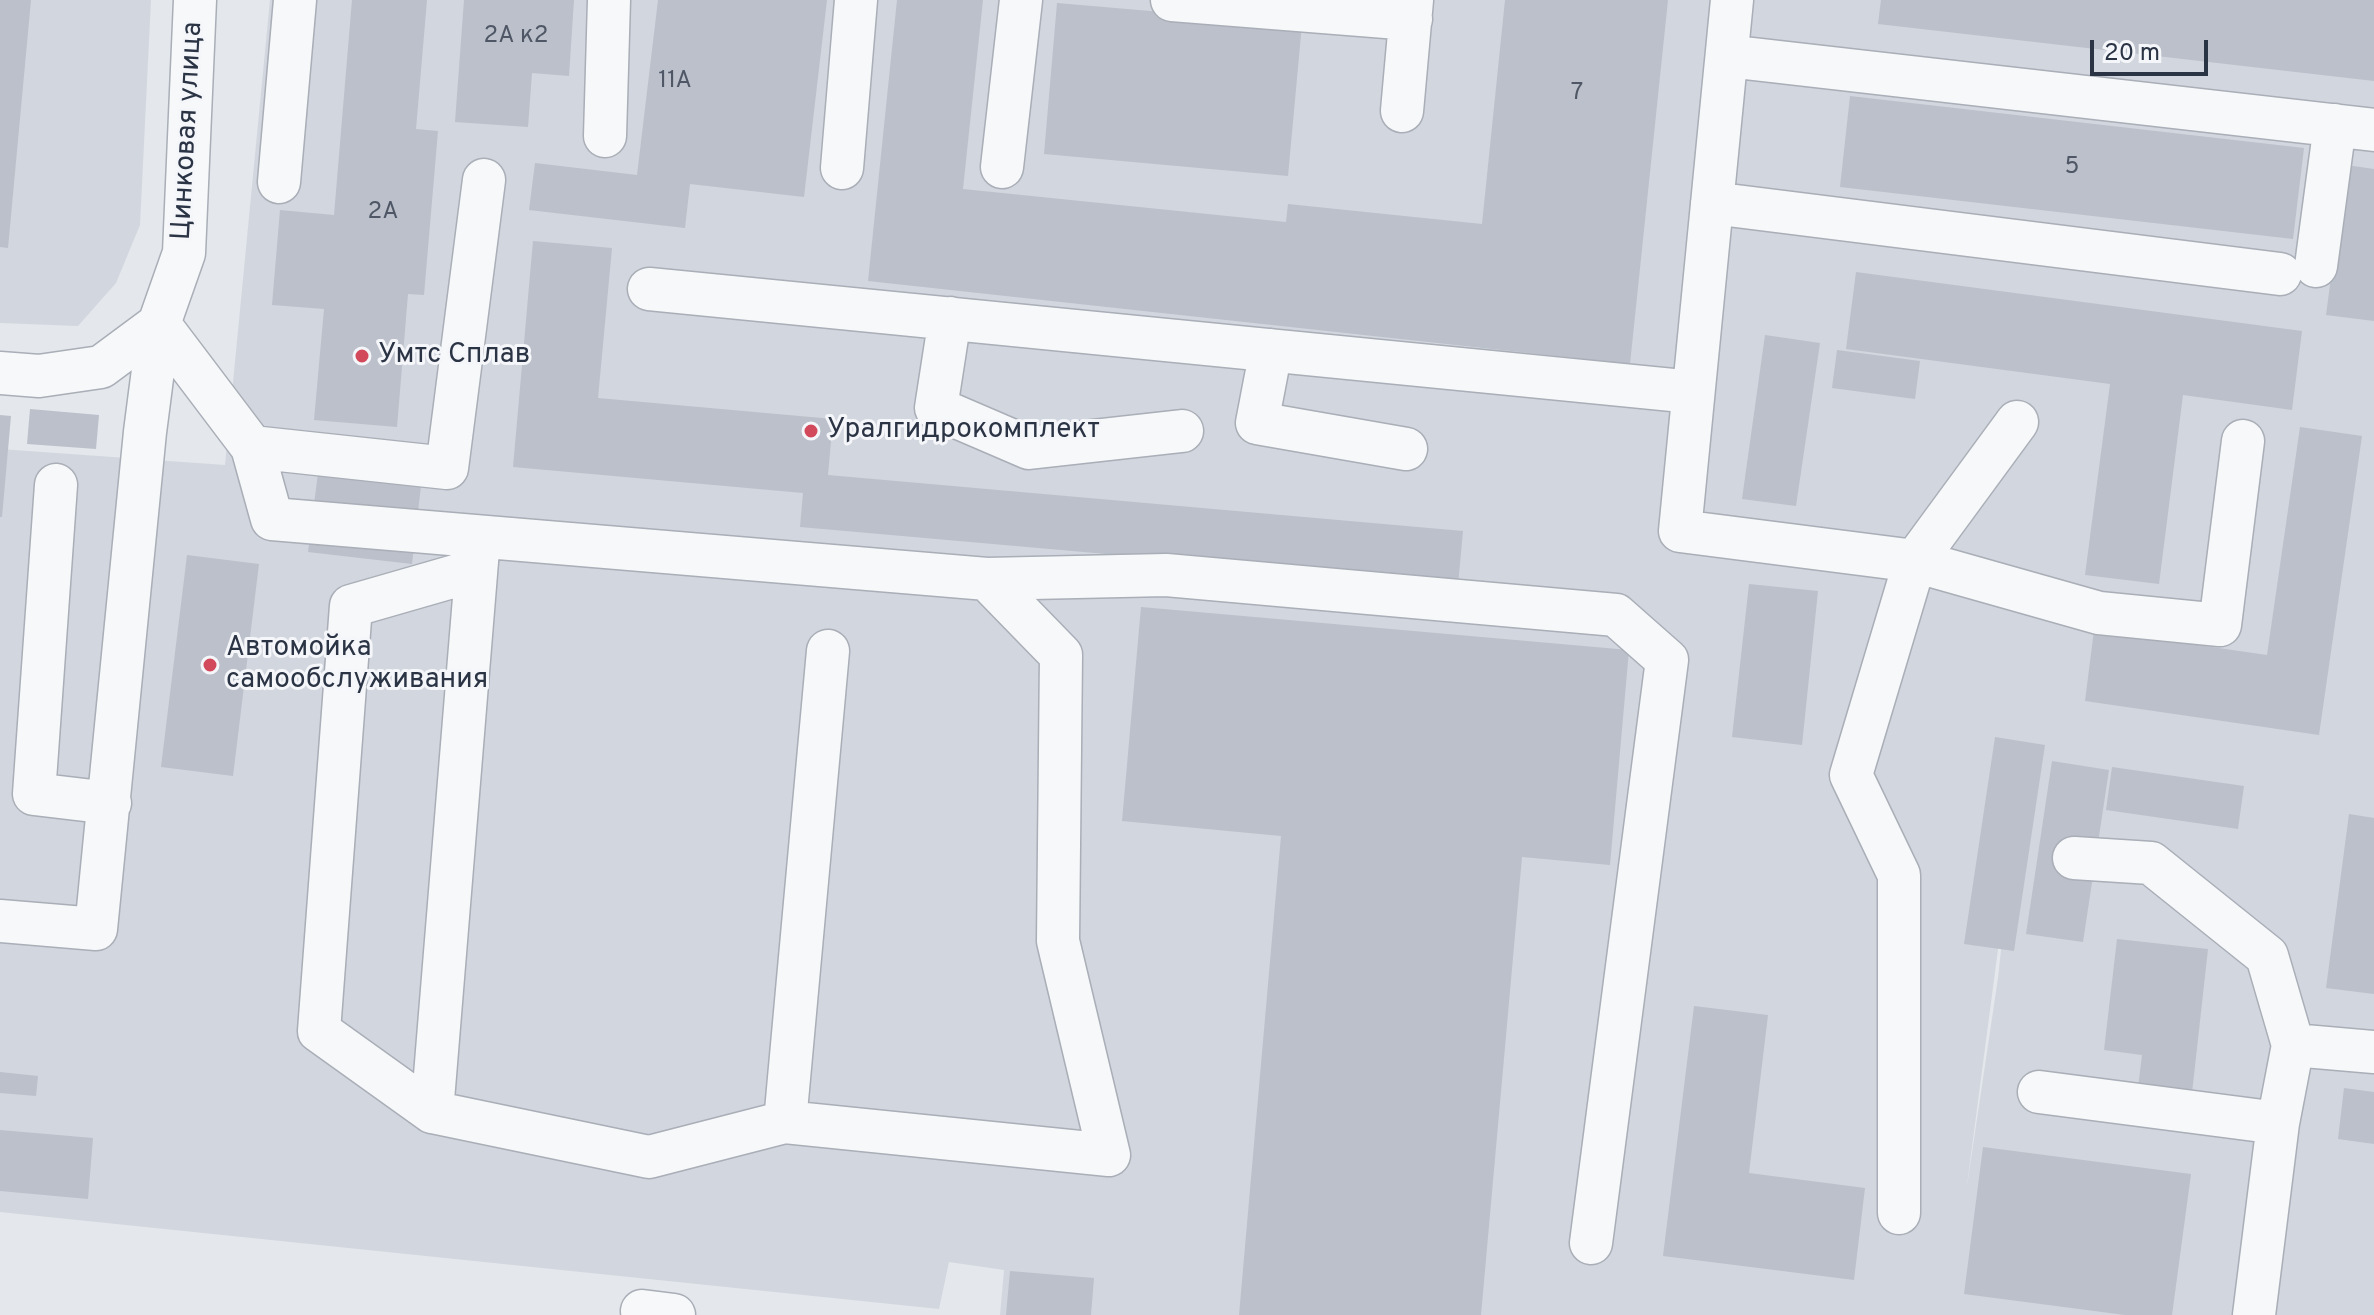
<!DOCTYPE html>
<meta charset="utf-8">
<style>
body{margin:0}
#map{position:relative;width:2374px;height:1315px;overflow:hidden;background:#e4e7ec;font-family:Overpass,sans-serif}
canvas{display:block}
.scale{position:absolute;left:2090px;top:40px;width:118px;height:36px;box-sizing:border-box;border:4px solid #2b3445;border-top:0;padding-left:10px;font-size:24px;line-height:28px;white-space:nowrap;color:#2b3445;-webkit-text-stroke:6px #f4f6f9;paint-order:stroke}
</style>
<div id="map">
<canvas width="2374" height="1315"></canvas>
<div class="scale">20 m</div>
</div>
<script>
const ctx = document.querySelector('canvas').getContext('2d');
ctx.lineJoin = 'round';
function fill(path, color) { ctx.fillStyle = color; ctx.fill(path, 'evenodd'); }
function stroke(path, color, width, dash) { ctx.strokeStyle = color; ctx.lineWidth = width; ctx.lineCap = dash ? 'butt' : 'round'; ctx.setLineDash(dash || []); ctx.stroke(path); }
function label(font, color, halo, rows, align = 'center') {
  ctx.font = font + ' Overpass,sans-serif'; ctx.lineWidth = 6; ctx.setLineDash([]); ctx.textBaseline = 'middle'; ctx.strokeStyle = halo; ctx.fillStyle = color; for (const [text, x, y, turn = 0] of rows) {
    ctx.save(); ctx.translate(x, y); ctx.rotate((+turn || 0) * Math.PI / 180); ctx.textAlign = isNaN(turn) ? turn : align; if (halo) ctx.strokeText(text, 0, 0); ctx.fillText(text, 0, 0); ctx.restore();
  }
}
const built = new Path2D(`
 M0 0H151L140 225 116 283 78 326 0 323Z
 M270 0H2374V1315H1000L1004 1270 949 1262 939 1309 0 1212V449L225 465ZM2015 820 1998 978 1967 1186V1185Z`);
const building = new Path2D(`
 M0 0H31L8 248 0 247Z
 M352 0H427L416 129 438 131 424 295 408 294 397 427 314 420 324 309 272 305 280 210 334 215Z
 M464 0H574L569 76 532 73 528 127 455 122Z
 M658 0H827L804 197 690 184 685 228 529 210 535 163 637 175Z
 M897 0H983L963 189 1286 222 1288 204 1482 224 1505 0H1668L1630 364 868 281Z
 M1881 0H2374V81L1878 24Z
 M1057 3 1302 24 1288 176 1044 154Z
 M1850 96 2304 148 2293 239 1840 187Z
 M2346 165 2374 169V321L2326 315Z
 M533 241 612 248 598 398 833 419 828 475 1463 531 1458 585 800 527 803 493 513 467Z
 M1856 272 2302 331 2292 410 2183 395 2159 584 2085 575 2110 384 1846 349Z
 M1765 335 1820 343 1796 506 1742 499Z
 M1837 350 1920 361 1915 399 1832 388Z
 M30 409 99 415 96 449 27 444Z
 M0 415 11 416 2 517H0Z
 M2300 427 2362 436 2319 735 2085 701 2094 630 2267 655Z
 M319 465 422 477 412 564 308 552Z
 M187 555 259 564 233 776 161 767Z
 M1749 584 1818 591 1802 745 1732 737Z
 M1141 607 1629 650 1610 865 1522 857 1481 1315H1239L1281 836 1122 821Z
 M1995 737 2045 745 2014 951 1964 944Z
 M2052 761 2109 770 2083 942 2026 934Z
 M2112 767 2244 786 2238 829 2106 810Z
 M2349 814 2374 818V994L2326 988Z
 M2117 939 2208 949 2191 1102 2137 1096 2142 1055 2104 1050Z
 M1694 1006 1768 1015 1749 1173 1865 1188 1854 1280 1663 1256Z
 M0 1072 38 1076 36 1096 0 1093Z
 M2344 1088 2374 1092V1144L2338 1139Z
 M0 1130 93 1138 88 1199 0 1191Z
 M1983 1147 2191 1174 2172 1315H2125L1964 1294Z
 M1010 1271 1094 1278 1091 1315H1006Z`);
const minor = new Path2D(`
 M1172 0 1411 19
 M1732 0 1680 531 1915 561 2099 613 2220 625 2243 441
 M1727 56 2374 130
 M1402 111 1412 0
 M605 136 609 0
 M1002 167 1021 0
 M842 168 856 0
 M279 182 295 0
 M1712 203 2280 274
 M2316 266 2335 125
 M649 289 1693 392
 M950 318 936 408 1029 448 1182 431
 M159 324 252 447 447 468 484 180
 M1271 350 1257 423 1406 449
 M0 373 39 376 101 367 159 324 184 253 195 0
 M252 447 272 519 987 579 1061 655 1058 941 1109 1155 785 1122 649 1157 432 1112 479 537
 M56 485 34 794 110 803
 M987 579 1166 575 1616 615 1667 660 1591 1243
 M2074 858 2151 863 2267 956 2293 1045
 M0 921 96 929 145 432 159 324
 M2039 1092 2278 1123
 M432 1112 319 1031 351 606 476 570
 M785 1122 828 651
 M1899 1213V875L1851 775 1915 561 2017 422
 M642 1311 674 1315
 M2254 1315 2278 1123 2293 1045 2374 1052`);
const markers = [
 [362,356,8,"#d1495b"],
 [811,431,8,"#d1495b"],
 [210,665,8,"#d1495b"]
];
const numberNames = [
 ["2А к2",516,37],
 ["11А",675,82],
 ["7",1577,94],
 ["5",2072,168],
 ["2А",383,213]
];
const streetNames = [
 ["Цинковая улица",189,131,-87]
];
const poiNames = [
 ["Умтс Сплав",378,356],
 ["Уралгидрокомплект",827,431],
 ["Автомойка",226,649],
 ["самообслуживания",226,681]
];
fill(built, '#d2d6de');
fill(building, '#bbc0ca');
stroke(minor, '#a9aeb7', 45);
stroke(minor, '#f7f8fa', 42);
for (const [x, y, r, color] of markers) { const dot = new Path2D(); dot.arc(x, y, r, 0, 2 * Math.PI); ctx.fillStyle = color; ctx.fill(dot); stroke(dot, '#f4f6f9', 3); }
label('24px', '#4f5766', null, numberNames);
label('28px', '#2b3445', '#f4f6f9', streetNames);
label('28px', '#2b3445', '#f4f6f9', poiNames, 'left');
</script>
